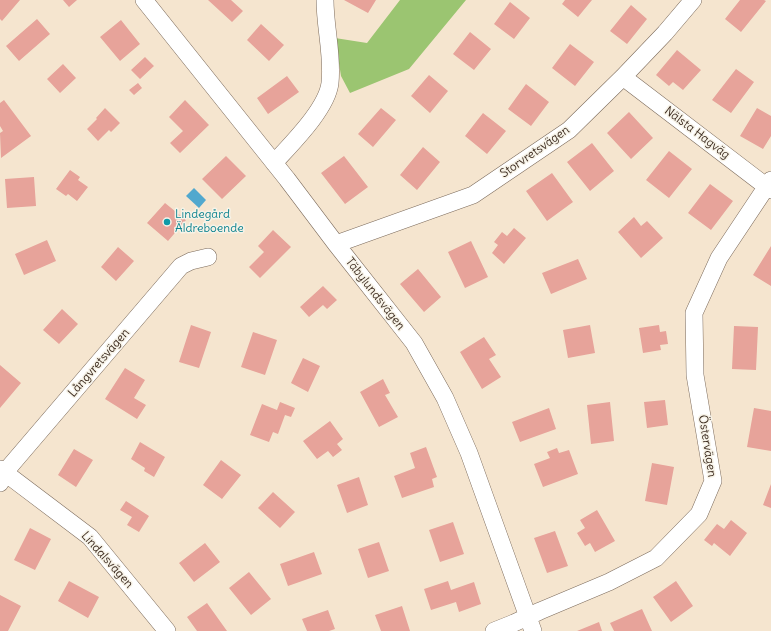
<!DOCTYPE html>
<meta charset="utf-8">
<style>
body{margin:0}
canvas{display:block;background:#f5e5cf}
</style>
<canvas width="771" height="631"></canvas>
<script>
const ctx = document.querySelector('canvas').getContext('2d');
ctx.lineJoin = 'round';
function fill(path, color) { ctx.fillStyle = color; ctx.fill(path, 'evenodd'); }
function stroke(path, color, width, dash) { ctx.strokeStyle = color; ctx.lineWidth = width; ctx.lineCap = dash ? 'butt' : 'round'; ctx.setLineDash(dash || []); ctx.stroke(path); }
function label(font, color, halo, rows, align = 'center') {
  ctx.font = font + ' Delius,sans-serif'; ctx.lineWidth = 3; ctx.setLineDash([]); ctx.textBaseline = 'middle'; ctx.strokeStyle = halo; ctx.fillStyle = color; for (const [text, x, y, turn = 0] of rows) {
    ctx.save(); ctx.translate(x, y); ctx.rotate((+turn || 0) * Math.PI / 180); ctx.textAlign = isNaN(turn) ? turn : align; if (halo) ctx.strokeText(text, 0, 0); ctx.fillText(text, 0, 0); ctx.restore();
  }
}
const green = new Path2D(`
 M400 0H466L409 69 350 93 341 76 335 38 367 43Z`);
const water = new Path2D(`
 M194 188 206 200 199 208 186 196Z`);
const building = new Path2D(`
 M0 0H20L2 21 0 19Z
 M63 0H77L69 7Z
 M208 0H231L243 11 232 22Z
 M344 0H376L368 13Z
 M565 0H592L578 17 562 4Z
 M740 0H764L766 1 741 32 725 19Z
 M510 2 530 18 514 39 494 24Z
 M631 5 647 19 627 44 610 31Z
 M37 19 50 34 19 61 6 46Z
 M121 20 140 44 120 61 100 37Z
 M261 24 284 45 269 61 247 40Z
 M470 32 491 49 474 70 453 54Z
 M570 44 594 62 575 86 552 68Z
 M677 50 701 70 683 90 673 82 669 86 656 75Z
 M145 57 154 66 140 79 131 70Z
 M63 64 76 78 60 93 47 79Z
 M736 69 754 82 731 113 712 100Z
 M429 75 448 91 430 113 411 96Z
 M287 76 299 92 268 114 257 98Z
 M138 83 142 88 134 95 129 90Z
 M526 84 549 102 531 126 508 109Z
 M4 100 31 136 1 158 0 133 3 131 0 126V103Z
 M185 100 209 125 180 153 170 143 183 131 169 117Z
 M105 108 120 123 111 132 109 130 98 141 87 129 97 119 96 118Z
 M381 108 396 120 373 147 358 134Z
 M757 108 771 116V136L763 149 740 136Z
 M629 112 653 138 631 159 607 133Z
 M483 113 506 131 487 154 465 136Z
 M592 143 614 171 590 191 567 162Z
 M423 147 440 162 417 190 400 175Z
 M669 151 692 169 669 198 646 180Z
 M226 156 246 176 222 199 202 179Z
 M344 156 368 187 345 204 321 173Z
 M70 170 80 177 78 180 88 187 77 201 68 194 66 196 56 189Z
 M552 173 573 202 547 221 526 191Z
 M34 177 36 206 7 208 5 179Z
 M710 184 733 201 711 230 688 213Z
 M165 203 186 220 168 241 147 223Z
 M634 217 641 226 647 221 663 238 641 258 618 232Z
 M514 228 526 238 504 264 492 253 498 245 494 242 502 232 507 236Z
 M273 230 291 247 260 278 249 267 264 252 258 246Z
 M47 240 56 261 24 275 15 254Z
 M471 241 488 277 465 288 448 252Z
 M771 246V286L753 275Z
 M118 247 134 261 116 281 101 267Z
 M578 259 587 279 551 294 542 273Z
 M418 269 441 297 424 312 400 284Z
 M323 286 337 300 327 309 323 305 309 317 300 307Z
 M62 309 78 324 59 344 43 330Z
 M191 325 211 332 199 368 179 362Z
 M590 325 595 353 568 358 563 330Z
 M659 325 660 332 666 331 668 344 660 345 661 350 643 353 639 328Z
 M734 326 758 327 756 370 732 369Z
 M253 332 277 340 265 375 241 367Z
 M484 337 496 355 489 359 501 377 482 389 460 352Z
 M303 358 320 366 308 392 291 383Z
 M0 365 21 383 0 408Z
 M125 368 145 380 134 398 146 405 137 419 105 399Z
 M383 379 390 393 385 395 398 417 379 427 360 392Z
 M665 400 668 425 647 428 644 402Z
 M280 402 295 408 291 417 285 415 278 434 273 432 269 442 250 435 262 404 277 410Z
 M610 402 614 441 591 444 587 405Z
 M549 408 556 429 520 442 512 422Z
 M754 408 771 411V451L747 447Z
 M330 421 343 439 337 444 342 450 333 457 328 451 317 459 303 441Z
 M140 442 165 457 154 477 144 471 145 468 131 459Z
 M426 447 437 477 432 479 434 487 402 498 394 476 415 468 410 453Z
 M557 448 559 453 569 450 578 474 543 487 534 464 550 458 547 452Z
 M74 449 93 460 76 487 58 475Z
 M221 460 241 475 222 499 203 485Z
 M652 463 674 467 667 505 645 501Z
 M359 477 368 505 347 513 337 485Z
 M771 484V508L763 505Z
 M273 492 295 512 280 528 258 508Z
 M126 501 149 516 139 532 127 525 132 517 120 510Z
 M597 510 615 541 595 552 590 543 585 546 577 533 585 528 580 520Z
 M731 520 747 533 730 556 714 543 712 546 704 540 717 524 724 529Z
 M453 522 464 554 440 562 429 530Z
 M30 528 51 539 35 570 14 560Z
 M555 531 568 566 547 573 534 538Z
 M379 542 389 571 368 578 358 549Z
 M205 543 220 562 194 582 179 563Z
 M314 552 322 574 288 586 280 564Z
 M249 572 271 599 251 615 229 588Z
 M69 581 99 597 88 618 58 601Z
 M448 581 451 590 474 582 481 604 459 612 456 602 431 610 424 589Z
 M676 581 693 606 671 622 653 597Z
 M0 595 21 606 8 631H0Z
 M207 603 227 631H197L187 617Z
 M402 606 410 631H381L375 615Z
 M642 609 652 631H614L610 623Z
 M328 610 335 629 329 631H307L302 619Z
 M599 622 602 631H577Z`);
const street = new Path2D(`
 M144 0 287 179 336 244 414 343 445 398 469 453 533 631
 M623 77 771 190
 M274 163C291 144 327 109 330 83 333 55 325 28 325 0
 M336 244 473 195 569 130 623 77 665 33 693 0
 M0 469 90 537 167 631
 M0 483 5 472 181 266 191 261 208 257
 M494 631 514 623 540 611 609 582 656 558 699 514 713 481 695 375 694 313 719 258 771 180`);
const markers = [
 [167,222,4,"#0f9aa8"]
];
const streetNames = [
 ["Nälsta Hagväg",697,133,37],
 ["Storvretsvägen",535,152,-35],
 ["Täbylundsvägen",375,294,52],
 ["Långvretsvägen",99,363,-49],
 ["Östervägen",707,446,81],
 ["Lindalsvägen",107,560,48]
];
const cultureNames = [
 ["Lindegård",175,215],
 ["Äldreboende",175,229]
];
fill(green, '#9bc571');
fill(water, '#51a8ce');
fill(building, '#e7a39a');
stroke(street, '#7c6b5c', 18);
stroke(street, '#fff', 17);
for (const [x, y, r, color] of markers) { const dot = new Path2D(); dot.arc(x, y, r, 0, 2 * Math.PI); ctx.fillStyle = color; ctx.fill(dot); stroke(dot, '#f7f3e8', 1.5); }
label('12px', '#3b2a1e', '#f7f3e8', streetNames);
label('12px', '#0d838f', '#f7f3e8', cultureNames, 'left');
</script>
